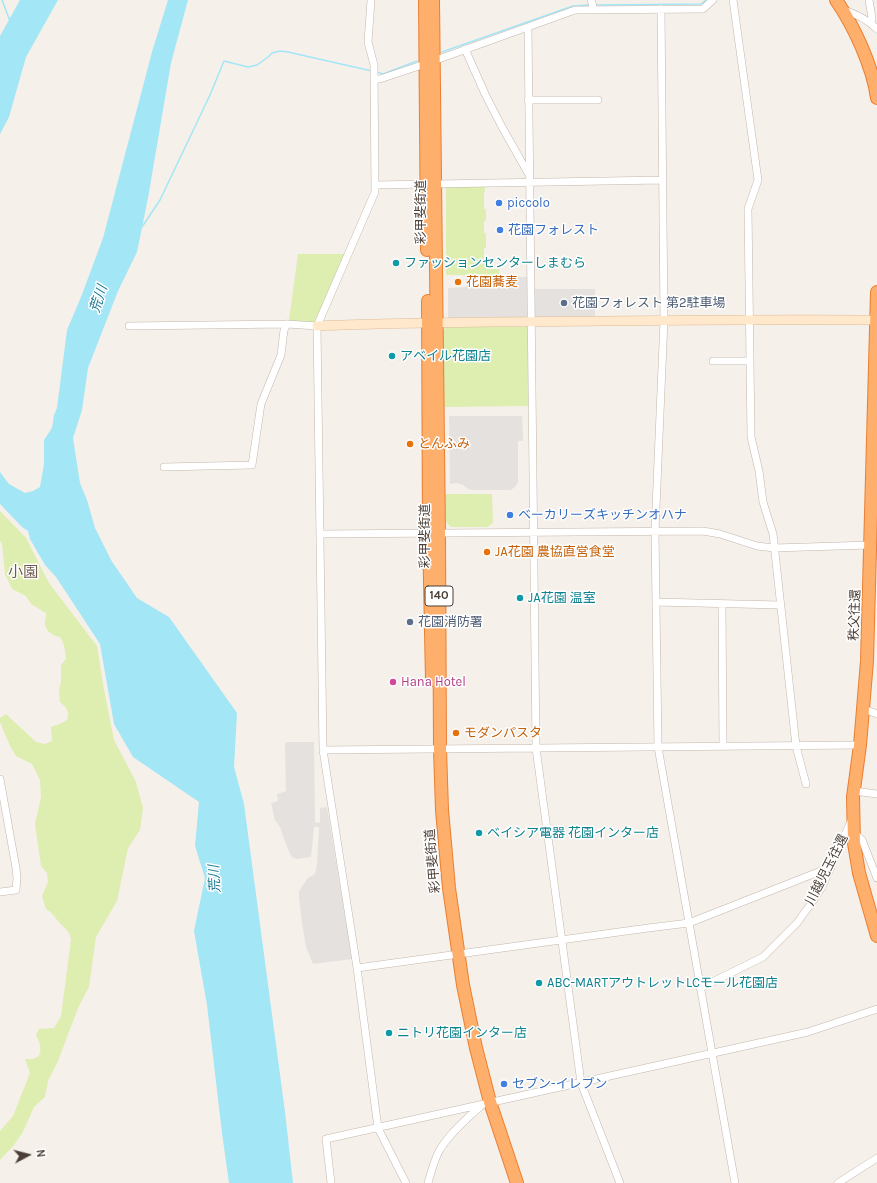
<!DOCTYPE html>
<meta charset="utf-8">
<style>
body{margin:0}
#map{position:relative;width:877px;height:1183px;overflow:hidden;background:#f6f0ea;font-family:Karla,sans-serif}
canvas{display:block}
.north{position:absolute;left:8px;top:1135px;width:40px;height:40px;-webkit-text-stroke:3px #fff;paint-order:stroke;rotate:83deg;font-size:11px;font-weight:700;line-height:16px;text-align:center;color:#4b3f37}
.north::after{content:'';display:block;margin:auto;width:14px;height:18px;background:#4b3f37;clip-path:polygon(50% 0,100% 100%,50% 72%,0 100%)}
</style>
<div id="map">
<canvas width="877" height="1183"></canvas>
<div class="north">N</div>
</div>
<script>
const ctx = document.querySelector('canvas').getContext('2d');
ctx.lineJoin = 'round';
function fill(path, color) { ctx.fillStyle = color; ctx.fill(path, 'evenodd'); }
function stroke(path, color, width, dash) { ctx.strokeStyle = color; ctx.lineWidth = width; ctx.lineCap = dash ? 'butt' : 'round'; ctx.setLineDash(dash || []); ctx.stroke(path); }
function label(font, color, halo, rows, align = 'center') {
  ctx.font = font + ' Karla,"Noto Sans JP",sans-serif'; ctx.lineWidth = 3; ctx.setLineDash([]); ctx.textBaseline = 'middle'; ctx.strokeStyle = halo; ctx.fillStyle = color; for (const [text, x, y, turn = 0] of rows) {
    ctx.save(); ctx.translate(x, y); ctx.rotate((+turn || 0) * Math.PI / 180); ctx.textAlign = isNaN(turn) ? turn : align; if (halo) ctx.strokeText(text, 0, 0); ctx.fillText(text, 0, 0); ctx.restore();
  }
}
const green = new Path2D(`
 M446 186H485V192H484V209H486V221H484V233H486V248H484V263L486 264V269H499V275H446Z
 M298 254H345L317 320 314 323 290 322 289 320Z
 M447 327H527L529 329V404L527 406 444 407 443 330Z
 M445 494H492L493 522 488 527H451L445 521Z
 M0 511 26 538 49 583 97 646 104 690 114 740 136 782 143 808 140 830 128 848 117 901 96 937 89 987 78 1008 58 1061 48 1081 45 1097 34 1107 23 1132 14 1145 0 1160V1131L13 1116 30 1073 25 1059H33L39 1056C42 1049 40 1042 36 1035L39 1029 54 1028 61 1016 71 940C69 929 65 929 58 921 53 915 54 914 46 909L42 896 48 882 47 873 41 866 35 824 41 797 40 780 32 764 16 756 10 746 0 722V718L6 714 36 742 45 744 52 741 51 727 62 723 67 720C70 711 66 707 60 702L59 690 61 682V665L66 659C65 651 65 644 60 637 53 636 44 630 45 622 45 618 47 617 46 613L31 604 26 596 12 589 5 574 2 544 0 541Z`);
const parking = new Path2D(`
 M466 277H527L528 317 448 318V288L466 287Z
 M534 289H595V317H534Z
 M449 416H522L523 441H518V482L516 486 511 490H472L468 489 463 485 457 483 450 484Z
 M287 742H314L315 822 320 823V808L327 807 352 959 313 964 306 947 302 923 299 897V891L308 878 315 874 317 864 319 827H314L311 857 297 859 293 858 291 856 284 839 280 827 275 820 271 803 278 801 277 794 286 791 285 744Z`);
const water = new Path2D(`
 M20 0H58L26 57 9 117 0 134V36Z
 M168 0H188L171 63 148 198 137 252 118 291 88 368 82 410 73 438 80 483 87 500 95 528 111 560 137 598 169 617 237 713 234 767 244 804 285 1112 293 1183H229L222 1133 207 1005 194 931 205 878 195 846 199 802 133 757 114 724 100 644 56 577 45 565 30 539 28 531 22 527 0 504V472L9 484 25 493 33 491 40 487 44 464V440L52 428 54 415 57 408 67 330 81 297 103 238 152 52Z`);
const stream = new Path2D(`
 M2 0 10 21
 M595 5 701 4 706 0
 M442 52 573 6 590 5
 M377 72 383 74 417 61
 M142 227 160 200 210 95 224 61 248 67 257 65 268 57 272 53 280 51 288 52 372 71`);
const street = new Path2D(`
 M371 0 368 42 374 65 375 192 317 326 323 750 357 968 378 1128 406 1183
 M591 0 594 10
 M733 0 758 180 748 209 751 437 759 471 763 502 773 534 796 746 806 784
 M869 0 872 18 871 23
 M661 9 664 320 655 531 658 747 735 1183
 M844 10C856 14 868 20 877 29
 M528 27 536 748 581 1083 620 1183
 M465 49 486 96 502 127 528 173
 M375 79H380L425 64 575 10 703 9 713 0
 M528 100H598
 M435 184 663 180
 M376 185 427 184
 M129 326 287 324 317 326
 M713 361H750
 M164 467 252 465 261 404 281 355 284 330 287 324
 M320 534 703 531 720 534 757 546 774 548 870 545
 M656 602 780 605
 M722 604 723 747
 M864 709 877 714
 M323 750 860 745
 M0 779 16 868 17 878 16 890 0 892
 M854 791 877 794
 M854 833 862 840 877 878
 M357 968 648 928 689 923 831 867
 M700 988 763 957 797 923 810 905 822 887 851 821
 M331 1183 326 1139 808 1032 877 1009
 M428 1183C431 1172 434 1161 439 1151 449 1134 467 1118 482 1105
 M838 1183 877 1158`);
const secondary = new Path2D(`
 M317 326C412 322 507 322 602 321 693 320 785 319 877 320`);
const highway = new Path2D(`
 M425 0 427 250
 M433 0 439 533 440 749 442 810 449 888 463 985 476 1048 490 1102 517 1183
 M836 0C854 26 873 67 877 98
 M877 292 867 661 860 745 853 797 854 843 859 873 877 936
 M428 301 429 533 432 680`);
const markers = [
 [499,203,4,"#3f7fe0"],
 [500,230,4,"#3f7fe0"],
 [396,263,4,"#0f9aa8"],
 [458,282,4,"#e8710a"],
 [564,303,4,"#5c6f8a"],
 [392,356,4,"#0f9aa8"],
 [410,444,4,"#e8710a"],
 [510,515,4,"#3f7fe0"],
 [487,552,4,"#e8710a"],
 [520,598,4,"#0f9aa8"],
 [410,622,4,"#5c6f8a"],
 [393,682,4,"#d1479c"],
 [456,733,4,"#e8710a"],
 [479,833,4,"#0f9aa8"],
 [539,983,4,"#0f9aa8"],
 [389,1033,4,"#0f9aa8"],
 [504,1084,4,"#3f7fe0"]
];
const shields = [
 [439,596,28]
];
const shieldNames = [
 ["140",439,596]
];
const shopNames = [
 ["piccolo",507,203],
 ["花園フォレスト",508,230],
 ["ベーカリーズキッチンオハナ",518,515],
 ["セブン-イレブン",512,1084]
];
const streetNames = [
 ["彩甲斐街道",421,212,-90],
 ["彩甲斐街道",425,536,-90],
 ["秩父往還",855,615,-88],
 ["彩甲斐街道",433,861,-95],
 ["川越児玉往還",827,870,-63]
];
const cultureNames = [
 ["ファッションセンターしまむら",404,263],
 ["アベイル花園店",400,356],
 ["JA花園 温室",528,598],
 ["ベイシア電器 花園インター店",487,833],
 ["ABC-MARTアウトレットLCモール花園店",547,983],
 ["ニトリ花園インター店",397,1033]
];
const foodNames = [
 ["花園蕎麦",466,282],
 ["とんふみ",418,444],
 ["JA花園 農協直営食堂",495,552],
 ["モダンパスタ",464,733]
];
const serviceNames = [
 ["花園フォレスト 第2駐車場",572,303],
 ["花園消防署",418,622]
];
const hotelNames = [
 ["Hana Hotel",401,682]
];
const waterNames = [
 ["荒川",99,299,-72],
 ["荒川",215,879,-93]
];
const quarterNames = [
 ["小園",23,573]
];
fill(green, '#deedb0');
fill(parking, '#e4e1df');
fill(water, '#a3e6f6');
stroke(stream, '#a3e6f6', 1.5);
stroke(street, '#c3b6ac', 8);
stroke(secondary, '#dcbc99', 10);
stroke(highway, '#ea7f31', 14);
stroke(street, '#fff', 7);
stroke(secondary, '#ffe8cb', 9);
stroke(highway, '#ffaf6c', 12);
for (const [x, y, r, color] of markers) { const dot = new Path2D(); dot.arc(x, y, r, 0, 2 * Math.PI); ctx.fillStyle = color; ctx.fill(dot); stroke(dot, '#fff', 1.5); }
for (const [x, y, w] of shields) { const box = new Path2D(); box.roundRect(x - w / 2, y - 10, w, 20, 3); ctx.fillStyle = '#fff'; ctx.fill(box); stroke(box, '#4b3f37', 1); }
label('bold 12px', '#4b3f37', null, shieldNames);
label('13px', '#366cbe', '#fff', shopNames, 'left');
label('13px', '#4b3f37', '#fff', streetNames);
label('13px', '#0d838f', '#fff', cultureNames, 'left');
label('13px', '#c56008', '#fff', foodNames, 'left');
label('13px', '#4e5e75', '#fff', serviceNames, 'left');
label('13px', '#b23c85', '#fff', hotelNames, 'left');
label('italic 14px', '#217c95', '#fff', waterNames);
label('15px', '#6f5a4d', '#fff', quarterNames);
</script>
